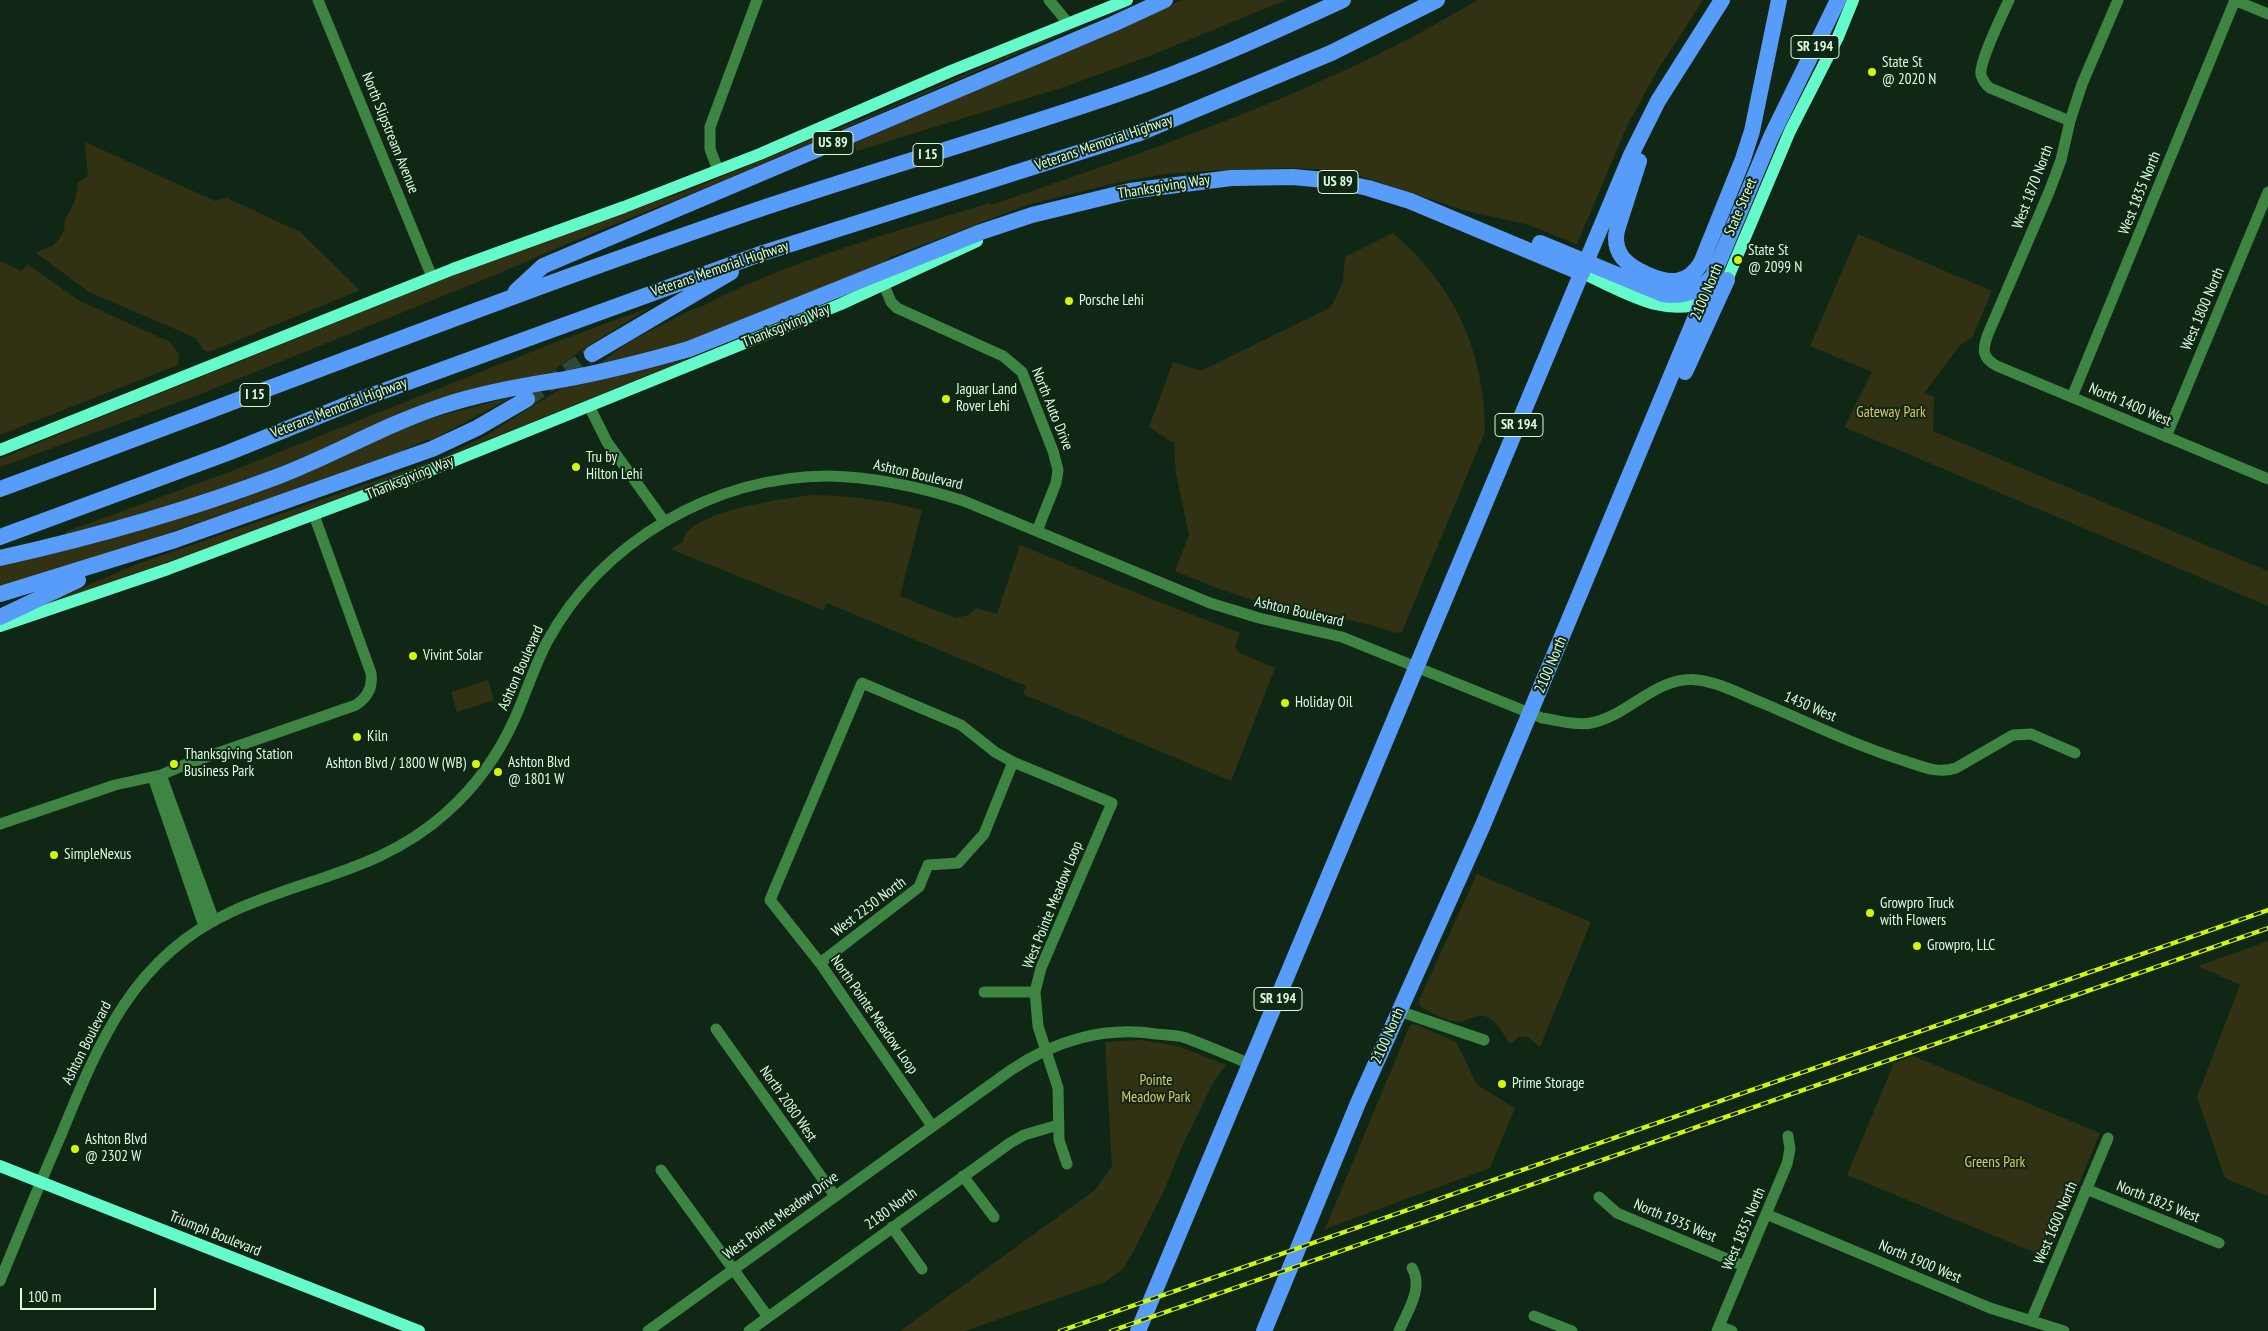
<!DOCTYPE html>
<style>
body{margin:0}
#map{position:relative;width:2268px;height:1331px;overflow:hidden;background:#112716;font-family:"PT Sans Narrow",sans-serif}
canvas{display:block}
.scale{position:absolute;left:20px;top:1288px;width:136px;height:22px;box-sizing:border-box;border:2px solid #d9fedf;border-top:0;padding-left:6px;font-size:15px;line-height:18px;white-space:nowrap;color:#d9fedf;-webkit-text-stroke:4px #112716;paint-order:stroke}
</style>
<div id="map">
<canvas width="2268" height="1331"></canvas>
<div class="scale">100 m</div>
</div>
<script>
const ctx = document.querySelector('canvas').getContext('2d');
ctx.lineJoin = 'round';
function fill(path, color) { ctx.fillStyle = color; ctx.fill(path, 'evenodd'); }
function stroke(path, color, width, dash) { ctx.strokeStyle = color; ctx.lineWidth = width; ctx.lineCap = dash ? 'butt' : 'round'; ctx.setLineDash(dash || []); ctx.stroke(path); }
function label(font, color, halo, rows, align = 'center') {
  ctx.font = font + ' "PT Sans Narrow",sans-serif'; ctx.lineWidth = 4; ctx.setLineDash([]); ctx.textBaseline = 'middle'; ctx.strokeStyle = halo; ctx.fillStyle = color; for (const [text, x, y, turn = 0] of rows) {
    ctx.save(); ctx.translate(x, y); ctx.rotate((+turn || 0) * Math.PI / 180); ctx.textAlign = isNaN(turn) ? turn : align; if (halo) ctx.strokeText(text, 0, 0); ctx.fillText(text, 0, 0); ctx.restore();
  }
}
const green = new Path2D(`
 M1182 0H1286L1152 55 1064 87 857 151 854 143Z
 M1478 0H1703L1657 71 1627 126 1577 244 1529 225 1463 210 1360 176 1334 170 1294 168 1226 170 1166 174 1115 183 1027 205 891 257 871 271 688 344 597 365 630 341 695 308 697 309C789 260 891 233 990 203L991 205C1128 158 1266 111 1395 46 1423 32 1451 15 1478 0Z
 M1093 21 720 182 569 243 495 275 198 395 0 467V459L62 433 481 264 694 188 869 116 1025 48Z
 M85 142 215 201 227 198 300 232 360 290 212 351H205L195 338 189 335 89 292 36 253 52 246 59 239 64 230 65 220 75 201 78 182 86 178 88 175Z
 M1393 233C1455 287 1484 349 1485 432L1402 632 1395 633 1372 625 1256 601 1222 590 1175 571 1189 535 1176 474 1174 443 1149 427 1173 362 1201 371 1331 307 1343 282 1345 257Z
 M1858 234 1992 291 1972 338 1961 344 1924 393 1934 397 1933 431 2268 571V606L1844 427 1872 372 1810 346Z
 M0 261 22 271 27 264 80 301 170 342 179 354 178 365 0 435Z
 M651 307 583 349 546 376 242 485 66 535 65 532 229 472 561 340Z
 M685 359 686 360 326 505 325 503 289 520 36 608 137 564 441 458 485 436 565 386 637 372Z
 M514 396 430 441 428 439 387 458 0 591V564L428 419Z
 M813 495C851 496 886 500 922 510L900 596 955 618 969 615 976 608 997 614 1020 545 1154 600 1240 633 1235 646 1238 652 1275 668 1231 781 1023 694 1026 686 827 603 823 610 670 549 683 542C685 511 788 498 813 495Z
 M488 680 494 700 457 712 451 692Z
 M1477 874 1591 922 1540 1047 1528 1037H1519L1510 1044C1504 1035 1497 1021 1487 1017 1477 1012 1469 1021 1460 1022 1449 1022 1430 1013 1420 1006L1419 1000Z
 M2268 941V1196L2225 1178 2197 1097 2240 985 2198 966Z
 M1415 1024 1456 1042 1477 1085 1515 1108 1490 1168 1325 1229 1410 1025Z
 M1140 1040 1178 1046 1226 1065 1214 1081 1184 1142 1163 1193 1133 1252 1123 1269 1105 1282 965 1331H900L1095 1190 1112 1166 1105 1042Z
 M1913 1056 2100 1133 2048 1258 1847 1175 1894 1063Z`);
const highwayTunnel = new Path2D(`
 M527 399 592 354`);
const minor = new Path2D(`
 M318 0 432 277
 M1049 0 1068 23
 M2009 0C2002 15 1979 62 1981 75 1983 81 1986 85 1990 88L2070 121
 M2118 0 2082 84 2070 121 2061 160 2049 192 1988 334C1982 350 1982 358 1997 366L2268 479
 M2234 0 2268 14
 M718 170 710 149V127L757 0
 M884 285 891 302 897 308 1003 356 1022 372 1053 451 1058 470 1056 483 1037 531
 M2072 397 2235 0
 M589 406 607 442 664 521
 M2166 437 2268 192
 M161 775 214 921
 M153 777 204 926
 M0 824 115 785 161 775 189 763 356 705C368 697 373 687 371 673L314 515
 M820 963 919 887 928 865 958 863 984 834 1013 762
 M984 992H1035
 M1399 1011 1484 1040
 M716 1029 835 1196
 M932 1126 820 963 770 900 862 683 961 725 995 752 1013 762 1112 803 1041 968 1035 992 1038 1026 1058 1088 1059 1140 1067 1164
 M661 1170 768 1317
 M963 1176 994 1217
 M2086 1189 2219 1243
 M1599 1197 1617 1213 1744 1266
 M1766 1214 1990 1308 2064 1331
 M892 1227 922 1269
 M0 1281C20 1232 40 1183 61 1135 99 1042 133 957 231 912 307 877 382 871 447 812 476 786 499 754 515 718 526 693 534 667 547 642 602 541 714 476 829 476 875 477 920 487 964 501L1210 603 1259 618 1342 637 1542 718C1557 720 1575 726 1591 723 1629 716 1656 675 1698 680 1721 683 1744 696 1765 704 1811 724 1857 746 1905 761 1923 767 1938 774 1956 768L2013 735 2031 734 2075 753
 M1534 1316 1572 1331
 M2031 1321 2108 1138
 M1720 1326 1732 1331
 M648 1331 1011 1070C1054 1041 1104 1026 1156 1034 1165 1035 1174 1035 1183 1037 1206 1045 1228 1055 1250 1064
 M749 1331 1010 1143 1024 1135 1058 1125
 M1399 1331C1407 1312 1424 1288 1412 1268
 M1717 1331 1787 1164 1790 1149 1788 1136`);
const major = new Path2D(`
 M1582 273C1620 289 1668 322 1707 299
 M1722 286 1727 280 1790 131 1838 37 1853 0
 M0 450 453 269 624 207 760 154 951 71 1127 0
 M0 626 168 569 411 478 841 304 977 241
 M0 1166 419 1331`);
const highway = new Path2D(`
 M1639 161 1617 230C1612 254 1627 265 1646 274 1668 284 1687 286 1701 263L1743 159 1752 131 1779 0
 M1540 243 1663 294C1682 297 1699 292 1712 277
 M516 291 543 266 1113 24 1165 0
 M592 354 731 272
 M1685 372 1727 280
 M0 489C250 397 497 299 748 213 871 171 996 136 1118 94 1195 68 1269 34 1343 0
 M0 537 230 452 356 401 763 253 1137 134 1331 53 1437 0
 M0 558C94 537 189 510 279 476 334 455 386 424 442 406 481 393 520 386 560 380 604 372 647 361 689 349L981 232 1032 215 1130 191 1231 178 1293 177 1335 181 1368 188 1410 201 1582 273
 M0 594 175 540 432 449 477 428 527 399
 M0 617 78 580
 M1138 1331 1631 155 1658 101 1722 0
 M1264 1331 1358 1103 1483 825 1771 137 1838 0`);
const rail = new Path2D(`
 M1060 1331 2268 910
 M1111 1331 2268 928`);
const markers = [
 [1872,72,5,"#d1f70c"],
 [1738,260,5,"#d1f70c"],
 [1069,301,5,"#d1f70c"],
 [946,399,5,"#d1f70c"],
 [576,467,5,"#d1f70c"],
 [413,656,5,"#d1f70c"],
 [1285,703,5,"#d1f70c"],
 [357,737,5,"#d1f70c"],
 [174,764,5,"#d1f70c"],
 [476,764,5,"#d1f70c"],
 [498,772,5,"#d1f70c"],
 [54,855,5,"#d1f70c"],
 [1870,913,5,"#d1f70c"],
 [1917,946,5,"#d1f70c"],
 [1502,1084,5,"#d1f70c"],
 [75,1149,5,"#d1f70c"]
];
const shields = [
 [1815,47,48],
 [833,143,40],
 [928,155,30],
 [1338,182,40],
 [255,395,30],
 [1519,425,48],
 [1278,999,48]
];
const shieldNames = [
 ["SR 194",1815,47],
 ["US 89",833,143],
 ["I 15",928,155],
 ["US 89",1338,182],
 ["I 15",255,395],
 ["SR 194",1519,425],
 ["SR 194",1278,999]
];
const poiNames = [
 ["State St",1882,63],
 ["@ 2020 N",1882,80],
 ["State St",1748,251],
 ["@ 2099 N",1748,268],
 ["Porsche Lehi",1079,301],
 ["Jaguar Land",956,390],
 ["Rover Lehi",956,407],
 ["Tru by",586,458],
 ["Hilton Lehi",586,475],
 ["Vivint Solar",423,656],
 ["Holiday Oil",1295,703],
 ["Kiln",367,737],
 ["Thanksgiving Station",184,755],
 ["Business Park",184,772],
 ["Ashton Blvd",508,763],
 ["@ 1801 W",508,780],
 ["Ashton Blvd / 1800 W (WB)",466,764,"right"],
 ["SimpleNexus",64,855],
 ["Growpro Truck",1880,904],
 ["with Flowers",1880,921],
 ["Growpro, LLC",1927,946],
 ["Prime Storage",1512,1084],
 ["Ashton Blvd",85,1140],
 ["@ 2302 W",85,1157]
];
const streetNames = [
 ["North Slipstream Avenue",390,133,68],
 ["Veterans Memorial Highway",1104,143,-19],
 ["Thanksgiving Way",1164,187,-9],
 ["West 1870 North",2033,187,-69],
 ["West 1835 North",2140,193,-68],
 ["State Street",1741,207,-67],
 ["Veterans Memorial Highway",720,269,-19],
 ["2100 North",1707,292,-67],
 ["West 1800 North",2203,309,-67],
 ["Thanksgiving Way",786,326,-22],
 ["North 1400 West",2130,405,23],
 ["Veterans Memorial Highway",339,408,-21],
 ["North Auto Drive",1052,409,68],
 ["Ashton Boulevard",918,475,13],
 ["Thanksgiving Way",410,478,-22],
 ["Ashton Boulevard",1299,612,13],
 ["2100 North",1551,665,-67],
 ["Ashton Boulevard",521,668,-66],
 ["1450 West",1810,707,23],
 ["West Pointe Meadow Loop",1053,905,-68],
 ["West 2250 North",869,907,-37],
 ["North Pointe Meadow Loop",874,1015,55],
 ["2100 North",1388,1036,-66],
 ["Ashton Boulevard",87,1043,-63],
 ["North 2080 West",788,1104,55],
 ["North 1825 West",2158,1202,22],
 ["2180 North",891,1209,-36],
 ["West Pointe Meadow Drive",781,1216,-36],
 ["North 1935 West",1675,1221,23],
 ["West 1600 North",2056,1223,-67],
 ["West 1835 North",1744,1229,-67],
 ["Triumph Boulevard",215,1234,22],
 ["North 1900 West",1920,1262,23]
];
const parkNames = [
 ["Gateway Park",1891,413],
 ["Pointe",1156,1081],
 ["Meadow Park",1156,1098],
 ["Greens Park",1995,1163]
];
fill(green, '#313114');
stroke(highwayTunnel, '#2f4734', 16, [16, 8]);
stroke(minor, '#3e8544', 11);
stroke(major, '#64faca', 12);
stroke(highway, '#589cf9', 16);
stroke(rail, '#d1f70c', 4.5);
stroke(rail, '#112716', 2.5, [8]);
for (const [x, y, r, color] of markers) { const dot = new Path2D(); dot.arc(x, y, r, 0, 2 * Math.PI); ctx.fillStyle = color; ctx.fill(dot); stroke(dot, '#112716', 2); }
for (const [x, y, w] of shields) { const box = new Path2D(); box.roundRect(x - w / 2, y - 11.5, w, 23, 4); ctx.fillStyle = '#112716'; ctx.fill(box); stroke(box, '#d9fedf', 1); }
label('bold 14px', '#d9fedf', null, shieldNames);
label('15px', '#d9fedf', '#112716', poiNames, 'left');
label('15px', '#d9fedf', '#112716', streetNames);
label('15px', '#dcc666', '#112716', parkNames);
</script>
